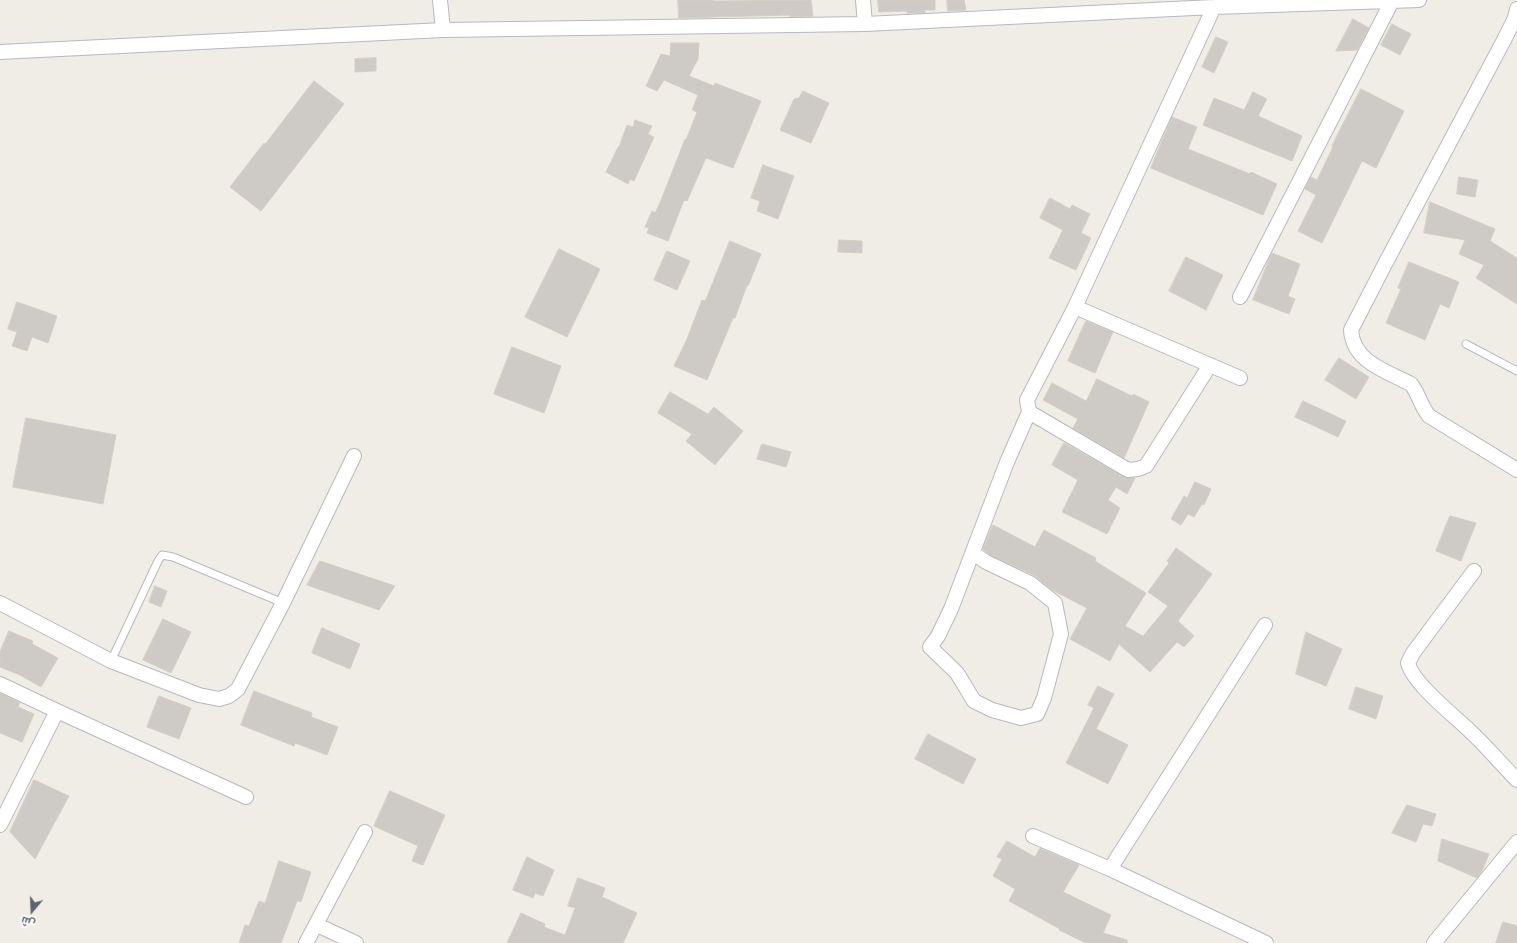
<!DOCTYPE html>
<meta charset="utf-8">
<style>
body{margin:0}
#map{position:relative;width:1517px;height:943px;overflow:hidden;background:#f0ede6;font-family:Jost,Cairo,sans-serif}
canvas{display:block}
.north{position:absolute;left:12px;top:891px;width:40px;height:40px;-webkit-text-stroke:3px #fff;paint-order:stroke;rotate:199deg;font-size:11px;font-weight:700;line-height:16px;text-align:center;color:#5e6367}
.north::after{content:'';display:block;margin:auto;width:14px;height:18px;background:#5e6367;clip-path:polygon(50% 0,100% 100%,50% 72%,0 100%)}
</style>
<div id="map">
<canvas width="1517" height="943"></canvas>
<div class="north">ش</div>
</div>
<script>
const ctx = document.querySelector('canvas').getContext('2d');
ctx.lineJoin = 'round';
function fill(path, color) { ctx.fillStyle = color; ctx.fill(path, 'evenodd'); }
function stroke(path, color, width, dash) { ctx.strokeStyle = color; ctx.lineWidth = width; ctx.lineCap = dash ? 'butt' : 'round'; ctx.setLineDash(dash || []); ctx.stroke(path); }
const building = new Path2D(`
 M678 0H713V1L811 0 813 16 790 17V15L679 18Z
 M878 0H935V10H925V13H907V11L879 12Z
 M947 0H964L966 10 948 11Z
 M1353 19 1369 28 1357 50 1336 51Z
 M1392 24 1411 34 1400 55 1381 45Z
 M1216 37 1228 42 1214 73 1202 67Z
 M671 43H699L698 59 689 76 714 86 715 83 761 101 733 168 706 158 687 201 684 200 668 241 647 233 649 228 645 227 652 211 655 213 660 203 685 139 686 140 697 112 692 110 698 95 664 80 657 91 646 86 661 54 670 56Z
 M376 58V71L355 72V59Z
 M314 81 344 104 261 211 230 187 264 143 265 144Z
 M1361 89 1404 111 1376 168 1362 161 1322 243 1298 231 1316 195 1305 189 1311 177 1317 180 1333 147 1332 146Z
 M803 91 829 103 811 143 780 130 794 99 799 98Z
 M1253 92 1267 99 1258 116 1302 136 1292 161 1203 125 1214 98 1244 110Z
 M1172 117 1197 127 1188 149 1250 174 1251 172 1277 184 1263 215 1151 168Z
 M635 120 652 126 648 134 654 137 634 181 630 179 628 184 606 172 618 147H619L627 125 633 127Z
 M763 165 794 176 778 219 757 211 760 201 751 198Z
 M1459 177 1478 180 1475 197 1457 194Z
 M1050 198 1070 209 1072 205 1090 214 1081 233 1091 238 1076 270 1049 258 1063 230 1040 218Z
 M1430 202 1495 229 1490 241 1517 258V304L1476 278 1484 265 1459 254 1465 240 1424 233Z
 M839 240 862 241V253L838 252Z
 M730 241 761 254 748 286 747 285 735 318H733L707 380 674 366 687 339 702 300 705 301Z
 M559 249 600 269 567 337 525 317Z
 M667 251 690 261 677 290 654 280Z
 M1272 253 1300 264 1288 296 1295 299 1289 314 1253 300Z
 M1186 257 1223 275 1206 310 1169 291Z
 M1409 262 1459 282 1449 308 1440 304 1425 340 1386 323 1401 289 1398 288Z
 M17 302 57 316 48 343 32 337 27 351 12 346 17 332 8 329Z
 M1086 321 1113 332 1095 373 1068 361Z
 M512 347 561 366 544 413 494 394Z
 M1339 358 1369 377 1356 399 1325 380Z
 M1097 379 1132 396 1133 394 1149 402 1124 458 1073 428 1078 419 1043 400 1052 383 1086 401Z
 M670 392 708 414 714 407 743 431 715 465 686 441 692 434 658 413Z
 M1303 401 1346 421 1338 437 1295 417Z
 M26 418 116 435 103 504 13 487Z
 M1064 443 1124 477 1135 478 1127 494 1116 487 1108 500 1120 508 1107 534 1062 512 1078 480 1052 465Z
 M762 444 791 452 786 467 757 459Z
 M1195 482 1211 489 1204 505 1202 504 1194 517 1188 514 1181 525 1171 519 1184 496 1187 498Z
 M1450 516 1476 523 1461 561 1436 551Z
 M993 525 1035 547 1044 530 1096 558 1095 561 1146 593 1125 626 1143 636 1168 606 1148 592 1169 563 1167 561 1176 548 1212 574 1178 621 1194 636 1184 647 1177 642 1150 672 1119 644 1110 661 1070 639 1087 608 1052 590 1034 575 990 555 983 549Z
 M320 561 395 586 379 610 307 585Z
 M155 586 167 591 161 607 149 602Z
 M163 619 191 632 171 673 143 660Z
 M322 628 360 644 350 669 312 653Z
 M9 631 33 641 32 644 58 658 41 687 20 675 0 667V652Z
 M1306 632 1342 649 1326 686 1296 674Z
 M1098 686 1114 694 1096 729 1128 745 1108 784 1066 763 1094 708 1088 705Z
 M1356 687 1383 696 1376 719 1349 709Z
 M254 691 312 713 311 717 338 727 327 755 295 743 294 746 241 725Z
 M0 693 20 703 18 707 34 714 22 742 0 733Z
 M159 696 191 708 179 739 147 727Z
 M928 734 976 759 963 784 915 759Z
 M34 780 69 796 35 859 10 832Z
 M390 791 445 815 423 865 412 861 418 846 374 826Z
 M1407 805 1436 814 1432 826 1423 824 1416 842 1392 833Z
 M1442 839 1489 854 1482 871 1477 878 1438 861Z
 M1007 841 1035 857 1040 848 1079 865 1063 892 1111 915 1103 933 1127 940V943H1086L1059 930 1060 929 1009 901 1015 889 993 876 1002 859 997 857Z
 M527 857 554 870 543 896 535 893 533 898 513 890Z
 M279 861 311 872 301 902 297 901 281 943H239L245 925 249 926 259 901 265 903Z
 M578 878 605 888 602 897 637 913 623 943H507L521 913 545 924 544 927 565 935 575 908 568 906Z
 M1503 922 1517 926V943H1496Z`);
const service = new Path2D(`
 M1466 344 1517 371
 M111 661 158 561 162 555 173 557 283 603`);
const minor = new Path2D(`
 M440 0 443 30
 M863 0 865 24
 M1517 9 1515 18 1504 40 1385 264 1351 330C1353 362 1386 371 1411 384 1419 394 1420 405 1429 416L1517 470
 M0 52 443 30 865 24 1214 7 1419 0
 M1240 297 1392 1
 M1075 307 1240 378
 M1029 412 1128 470 1138 469 1146 466 1210 365
 M973 553 986 562 1030 583 1055 603 1061 634 1044 698 1037 714 1021 718 992 710 974 701 957 673 930 647 938 636 951 609 1007 462 1029 412 1027 400 1075 307 1214 7
 M1474 571 1413 653 1408 663C1413 684 1456 717 1472 733 1488 748 1502 765 1517 780
 M0 603 111 661 199 695 219 699 229 696 238 689 283 603 354 456
 M0 684 57 711 246 797
 M0 825 57 711
 M1033 836 1110 869 1266 943
 M1110 869 1265 625
 M317 925 356 943
 M306 943 365 832
 M1434 943 1517 842`);
fill(building, '#cecac5');
stroke(building, '#d5cec4', 1);
stroke(service, '#b7b9bd', 9);
stroke(minor, '#b7b9bd', 16);
stroke(service, '#fff', 7);
stroke(minor, '#fff', 14);
</script>
